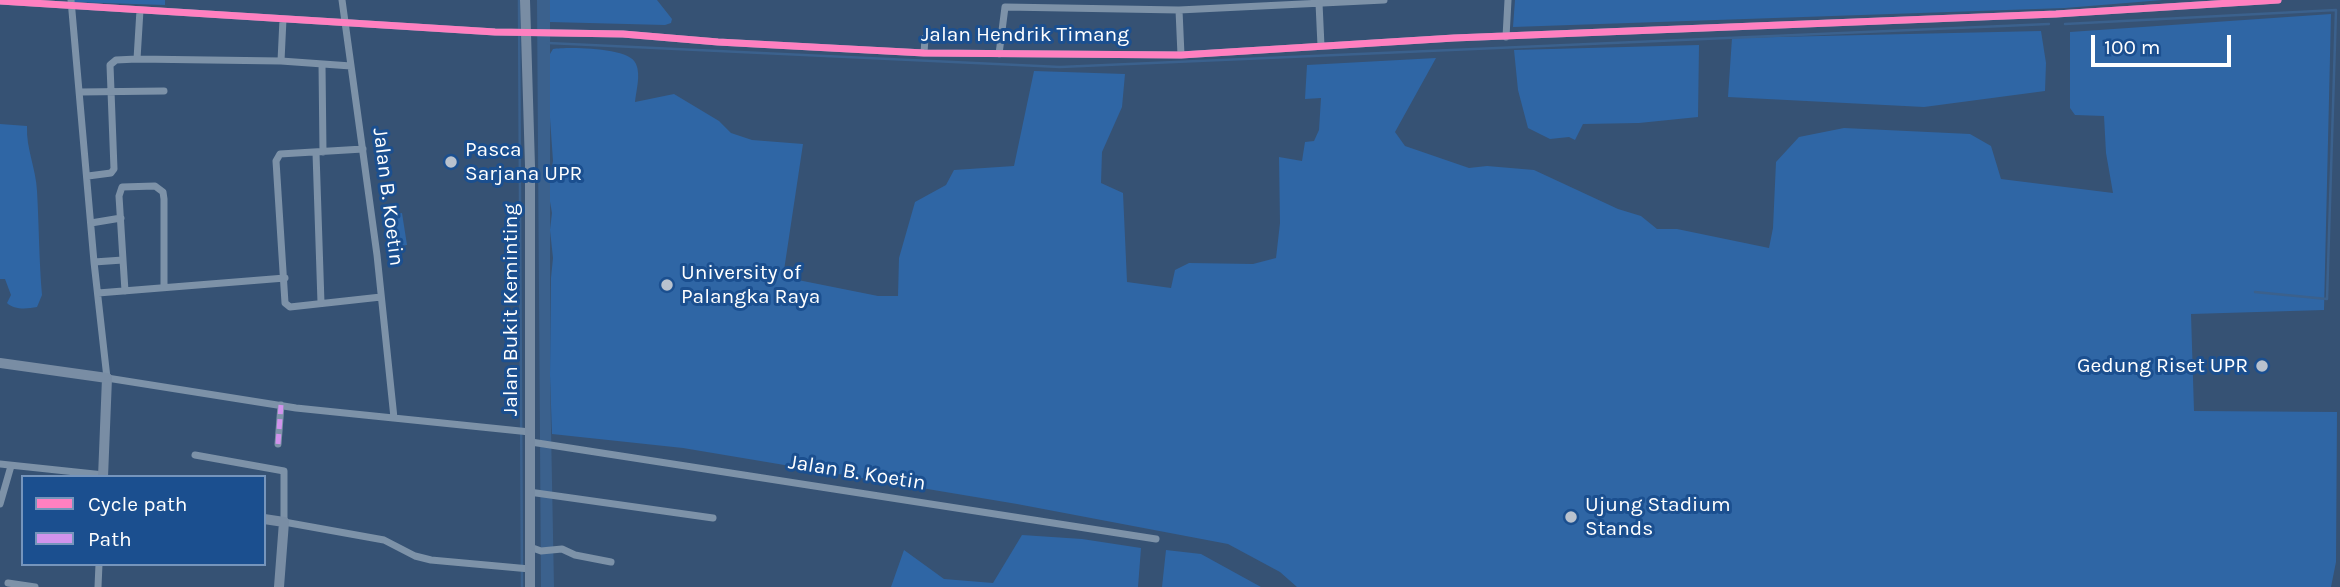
<!DOCTYPE html>
<style>
body{margin:0}
#map{position:relative;width:2340px;height:587px;overflow:hidden;background:#365274;font-family:Karla,sans-serif}
canvas{display:block}
.legend{position:absolute;left:21px;top:475px;width:245px;height:91px;box-sizing:border-box;background:#1b4f8f;border:2px solid #7695bc;margin:0;padding:9px 12px;list-style:none;font-size:21px;color:#fff}
.legend li{display:flex;align-items:center;gap:14px;height:35px}
.legend b{width:35px;border:2px solid #7695bc}
.scale{position:absolute;left:2091px;top:35px;width:140px;height:32px;box-sizing:border-box;border:4px solid #fff;border-top:0;padding-left:9px;font-size:21px;line-height:24px;white-space:nowrap;color:#fff;-webkit-text-stroke:5px #1b4f8f;paint-order:stroke}
</style>
<div id="map">
<canvas width="2340" height="587"></canvas>
<ul class="legend">
<li><b style="height:9px;background:#ff80c0"></b>Cycle path</li>
<li><b style="height:9px;background:#d193ec"></b>Path</li>
</ul>
<div class="scale">100 m</div>
</div>
<script>
const ctx = document.querySelector('canvas').getContext('2d');
ctx.lineJoin = 'round';
function fill(path, color) { ctx.fillStyle = color; ctx.fill(path, 'evenodd'); }
function stroke(path, color, width, dash) { ctx.strokeStyle = color; ctx.lineWidth = width; ctx.lineCap = dash ? 'butt' : 'round'; ctx.setLineDash(dash || []); ctx.stroke(path); }
function label(font, color, halo, rows, align = 'center') {
  ctx.font = font + ' Karla,sans-serif'; ctx.lineWidth = 6; ctx.setLineDash([]); ctx.textBaseline = 'middle'; ctx.strokeStyle = halo; ctx.fillStyle = color; for (const [text, x, y, turn = 0] of rows) {
    ctx.save(); ctx.translate(x, y); ctx.rotate((+turn || 0) * Math.PI / 180); ctx.textAlign = isNaN(turn) ? turn : align; if (halo) ctx.strokeText(text, 0, 0); ctx.fillText(text, 0, 0); ctx.restore();
  }
}
const green = new Path2D(`
 M72 0H165V5L72 2Z
 M550 0H657L672 19 671 23 665 25 550 22Z
 M1515 0H2163L2065 8 1513 27Z
 M2331 14 2324 310 2191 314 2194 411 2337 412 2336 562 2331 587H1297L1280 572 1228 544 1017 504 683 448 552 434 550 376 551 278 553 258 550 230 552 213 548 190 553 161 550 118V54L553 49C568 47 630 47 636 64 641 75 636 91 635 102L674 94 719 121 731 133 752 140 803 144 783 277 878 296H898L899 258 915 202 946 185 954 170 1014 166 1034 71 1125 74 1122 107 1102 152 1101 183 1123 193 1127 282 1171 288 1175 270 1189 263 1253 264 1276 258 1280 223 1279 157 1302 161 1305 142 1314 141 1319 130 1321 98 1305 99 1307 65 1436 58 1395 132 1405 146 1469 168 1487 166 1534 170 1618 209 1641 216 1657 229H1677L1769 248 1773 228 1776 162 1799 137 1844 128 1970 134 1991 146 2001 179 2113 193 2106 153 2104 116 2075 115 2070 108V32Z
 M2041 31 2046 63 2045 91 1924 107 1728 97 1732 38Z
 M1699 45 1698 117 1639 123 1583 124 1575 140 1569 137 1550 139 1528 128 1518 90 1514 50Z
 M0 124 27 126C26 149 36 168 37 191 39 225 39 260 42 295L37 307C27 309 14 310 7 303L11 295 5 279H0Z
 M402 213 407 245 388 248 384 215Z
 M1022 535 1082 539 1141 548 1138 587H891L904 550 944 579 993 583Z
 M1166 550 1201 554 1261 587H1162Z`);
const water = new Path2D(`
 M537 0H550V376L554 587H541Z`);
const stream = new Path2D(`
 M519 0 522 587
 M2065 24 2336 10 2327 299 2255 292
 M548 43 1060 67 2049 24`);
const street = new Path2D(`
 M71 0 94 262 107 378 296 408 530 432
 M342 0 377 255 394 418
 M0 1 495 32 623 34 718 42 924 53 1181 55 1454 38 2056 14 2278 0
 M1319 3 1321 46
 M140 10 137 59 281 61 351 66
 M1179 10 1181 55
 M1506 37 1508 0
 M924 53 925 38
 M999 54 1005 7 1179 10 1384 0
 M281 61 283 19
 M322 64 323 152
 M80 92 164 91
 M363 149 280 154 276 161 285 303 290 307 381 297
 M316 153 321 303
 M88 176 111 173 114 169 110 65 116 60 137 59
 M91 223 121 218
 M123 260 125 291
 M94 262 123 260 119 196 122 187 155 186 163 192 164 199V287
 M98 293 285 278
 M531 442 1156 539
 M278 444 281 405
 M195 455 284 471V522L384 540 415 556 431 560 530 569
 M0 464 104 475
 M529 492 713 518
 M0 504 11 466
 M530 547 541 551 562 549 575 555 611 562
 M8 583 35 587
 M98 587 99 564`);
const secondary = new Path2D(`
 M525 0 530 166V587
 M0 363 107 378 103 477
 M264 519 284 522 279 587`);
const quiet = new Path2D(`
 M278 444 281 405`);
const cycleway = new Path2D(`
 M0 1 495 32 623 34 718 42 924 53 1181 55 1454 38 2056 14 2278 0`);
const markers = [
 [451,162,7,"#b9c2ce"],
 [667,285,7,"#b9c2ce"],
 [2262,366,7,"#b9c2ce"],
 [1571,517,7,"#b9c2ce"]
];
const streetNames = [
 ["Jalan Hendrik Timang",1025,35],
 ["Jalan B. Koetin",388,197,83],
 ["Jalan Bukit Keminting",511,310,-90],
 ["Jalan B. Koetin",857,473,9]
];
const poiNames = [
 ["Pasca",465,150],
 ["Sarjana UPR",465,174],
 ["University of",681,273],
 ["Palangka Raya",681,297],
 ["Gedung Riset UPR",2248,366,"right"],
 ["Ujung Stadium",1585,505],
 ["Stands",1585,529]
];
fill(green, '#2f66a5');
fill(water, '#3b618d');
stroke(stream, '#3b618d', 2.5);
stroke(street, '#7d92a8', 7);
stroke(secondary, '#798da4', 10);
stroke(quiet, '#d193ec', 5, [10, 5]);
stroke(cycleway, '#ff80c0', 7);
for (const [x, y, r, color] of markers) { const dot = new Path2D(); dot.arc(x, y, r, 0, 2 * Math.PI); ctx.fillStyle = color; ctx.fill(dot); stroke(dot, '#1b4f8f', 2.5); }
label('21px', '#fff', '#1b4f8f', streetNames);
label('21px', '#fff', '#1b4f8f', poiNames, 'left');
</script>
